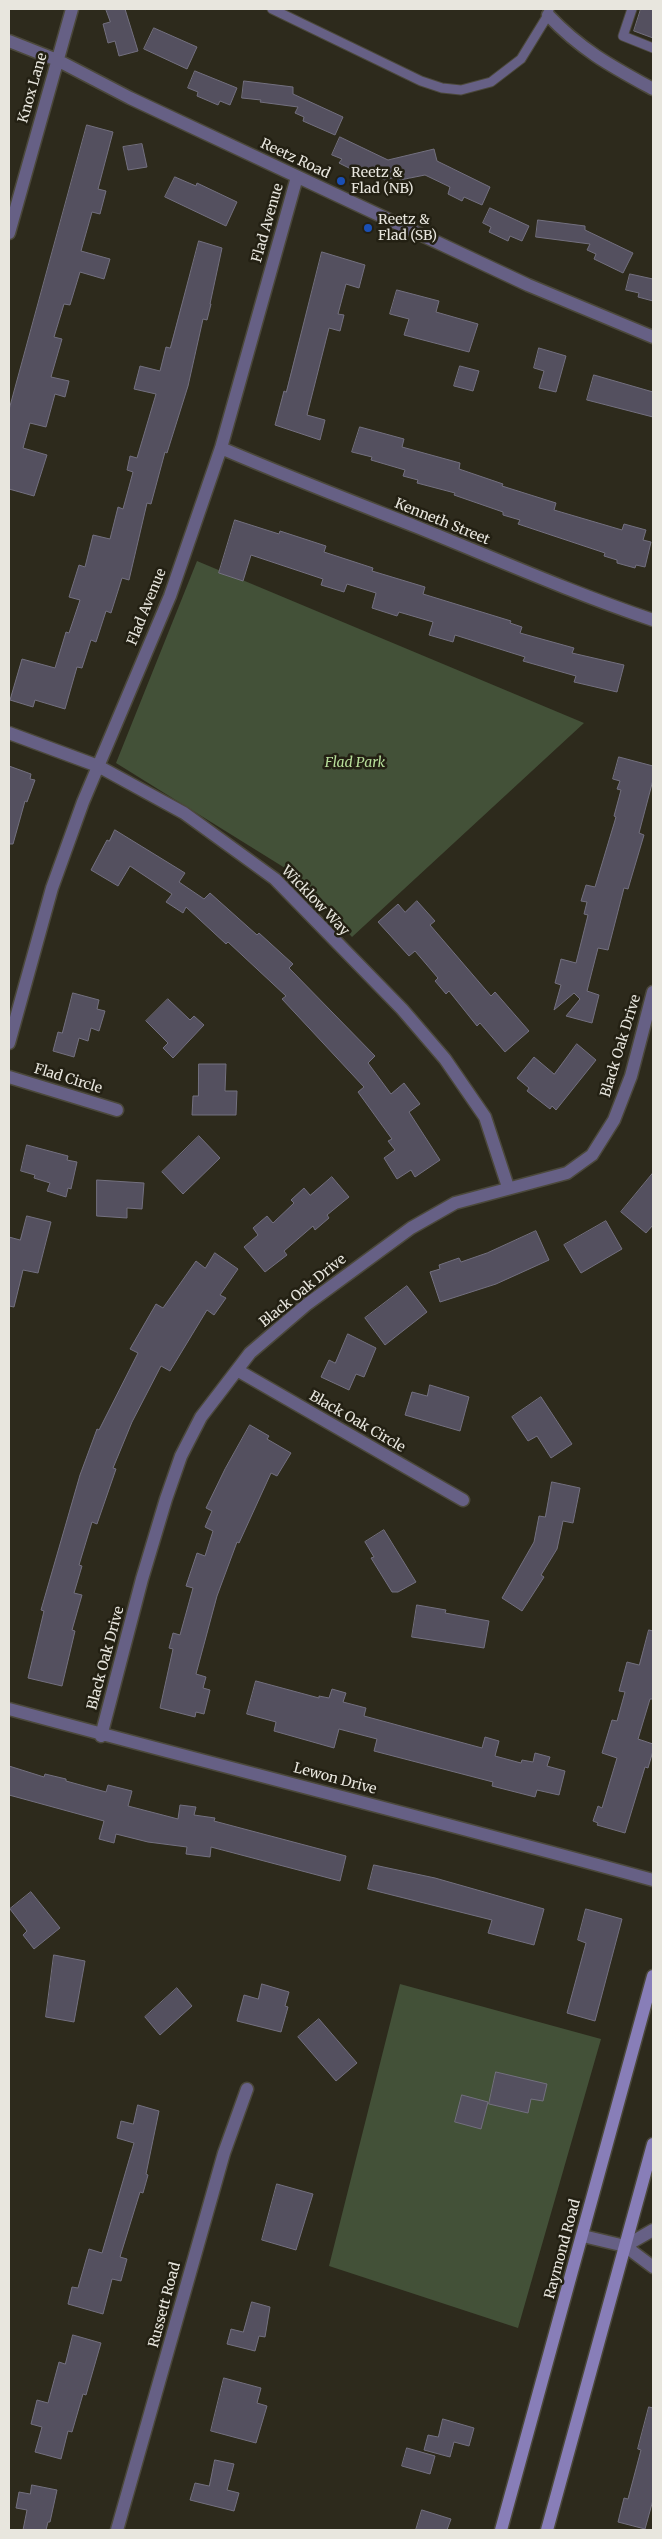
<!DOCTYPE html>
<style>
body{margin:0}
#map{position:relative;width:662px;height:2539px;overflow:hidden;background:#2d2a1c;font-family:Merriweather,serif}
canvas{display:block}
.frame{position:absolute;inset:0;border:10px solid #e8e6de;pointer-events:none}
</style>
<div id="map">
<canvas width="662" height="2539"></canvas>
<div class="frame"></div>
</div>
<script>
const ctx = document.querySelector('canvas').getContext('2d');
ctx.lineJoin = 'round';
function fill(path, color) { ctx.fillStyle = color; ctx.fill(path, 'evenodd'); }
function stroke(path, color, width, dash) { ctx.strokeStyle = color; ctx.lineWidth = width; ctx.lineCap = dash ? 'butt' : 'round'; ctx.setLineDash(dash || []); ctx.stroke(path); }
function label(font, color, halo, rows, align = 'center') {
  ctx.font = font + ' Merriweather,serif'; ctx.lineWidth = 5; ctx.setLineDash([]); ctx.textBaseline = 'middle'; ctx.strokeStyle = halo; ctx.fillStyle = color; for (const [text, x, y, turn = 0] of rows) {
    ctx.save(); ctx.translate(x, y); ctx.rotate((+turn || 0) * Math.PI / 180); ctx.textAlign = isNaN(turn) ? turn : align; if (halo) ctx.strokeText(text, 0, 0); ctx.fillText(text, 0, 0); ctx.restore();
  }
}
const green = new Path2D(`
 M197 561 584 723 352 937 293 873 116 763Z
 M400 1984 601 2039 518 2328 329 2266Z`);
const building = new Path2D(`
 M106 9H125L138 51 119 56 115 41 108 43 103 24 110 22Z
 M641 9H653V38L634 31Z
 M154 28 197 47 187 69 144 49Z
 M195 71 237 88 230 105 220 101 218 105 197 96 198 92 188 88Z
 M244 81 293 87V94L343 117 335 135 303 121 304 117 295 113 298 107 260 102 261 100 242 98Z
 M87 125 113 132 98 189 106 191 100 214 92 212 81 251 110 259 104 279 80 272 70 305 64 304 54 337 62 339 51 377 69 381 65 397 55 394 46 427 30 423 23 448 47 455 34 496 9 489V410Z
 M340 137 388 160 434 149 437 161 490 187 482 205 464 197 462 201 448 194 450 187 425 175 400 180 399 176 385 180 361 169 359 173 339 163 342 159 332 155Z
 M142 144 147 167 128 170 123 147Z
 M175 177 196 186 197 183 237 202 226 226 165 197Z
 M490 208 529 226 522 241 510 236 508 241 489 232 491 227 483 223Z
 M538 220 585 226V230L633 253 623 273 594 259 596 254 587 250 590 244 536 237Z
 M199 241 222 248 210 304H211L207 320 203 319 188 386 167 453 165 452 151 504 147 503 129 580 122 578 111 613 106 611 96 642 91 640 82 668 77 667 65 709 35 700 33 707 10 700 22 659 55 668 66 632 69 633 80 600 69 597 79 565 85 567 93 535 110 539 118 507 123 509 133 472 127 470 130 456 137 458 156 394 134 389 140 366 160 371 166 347 170 348Z
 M322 252 365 265 359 288 346 284 338 314 344 315 340 331 329 328 307 415 325 420 320 440 275 425 284 391 286 392Z
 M630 274 653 279V301L638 297 639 293 626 290Z
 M397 290 439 301 436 312 478 324 469 352 404 335 409 319 390 314Z
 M539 348 566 356 556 392 539 388 544 371 534 368Z
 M460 366 479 371 473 391 454 386Z
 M594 375 653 392V417L587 400Z
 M360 427 404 439 402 447 460 463 459 469 503 484 502 486 556 503 554 510 622 530 624 524 646 530 643 540 651 542 645 567 636 565 635 568 617 563V560L604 556 605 553 518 524 520 520 503 515V512L454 495 455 493 417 483 418 480 403 476 405 470 371 460 372 457 352 452Z
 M235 520 279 534 280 531 326 546 324 552 373 568 372 571 425 587 423 594 511 621 510 623 522 627 520 633 574 648 572 653 624 665 617 692 574 682 576 676 523 661 525 657 455 635 453 642 429 635 433 622 399 612 397 616 372 608 376 593 347 584 344 592 321 585 323 579 251 555 243 581 219 573Z
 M619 757 653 766V780L639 833 644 835 628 889 624 888 608 950 598 948 587 991 599 995 592 1023 566 1016 580 999 574 993 554 1010 561 985 555 983 561 959 576 963 588 915 584 914 587 902 581 901 586 885 595 887 616 817 614 816 621 790 617 789 620 781 613 779Z
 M9 766 31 774 30 779 35 780 27 802 25 801 13 844H9Z
 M115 830 185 873 179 882 204 899 210 893 257 935 259 933 293 964 289 968 375 1056 368 1063 391 1094 404 1083 420 1104 409 1112 440 1160 415 1177 411 1170 397 1179 384 1158 395 1150 388 1141 392 1139 358 1092 364 1087 282 999 286 996 228 942 226 944 186 907 183 913 166 902 172 894 130 866 118 886 91 870 107 840 109 841Z
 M417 901 435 921 430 925 491 996 495 992 529 1031 505 1052 480 1023 477 1026 449 991 446 994 435 981 438 978 415 951 409 956 378 922 398 904 405 912Z
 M73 993 99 1000 97 1009 105 1011 99 1031 91 1028 88 1041 79 1038 74 1057 53 1051 58 1032 62 1033Z
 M168 999 190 1020 194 1016 204 1025 173 1058 163 1048 168 1043 146 1021Z
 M577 1044 596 1060 556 1110 552 1106 550 1109 527 1091 529 1088 517 1078 534 1057 554 1074Z
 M199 1064H226L225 1091H237L236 1115H192L193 1096H198Z
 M199 1136 220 1158 183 1194 162 1172Z
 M27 1145 68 1156 67 1160 77 1162 71 1189 68 1188 66 1197 47 1191 50 1183 34 1178 35 1175 21 1171Z
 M653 1173V1225L646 1233 621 1212Z
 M332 1177 349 1197 327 1215 329 1218 315 1230 313 1226 284 1251 287 1255 265 1272 244 1247 258 1235 253 1228 267 1216 273 1223 294 1203 291 1200 304 1188 310 1195Z
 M97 1180 144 1183 142 1209 127 1208V1218L97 1216Z
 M27 1216 51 1222 38 1273 23 1270 14 1307 9 1306V1237L20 1240Z
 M606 1221 622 1249 581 1273 564 1245Z
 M536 1231 549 1260 496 1284 440 1302 430 1272 440 1269 439 1265 459 1258 461 1262 487 1253Z
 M215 1253 238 1269 220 1295 226 1298 214 1315 207 1310 170 1371 161 1366 132 1422 113 1468 116 1469 97 1524 92 1522 79 1565 82 1566 74 1593 82 1595 72 1630 75 1631 62 1686 28 1678 44 1611 41 1610 80 1475 97 1429 99 1430 138 1353 130 1349 156 1304 163 1308 196 1261 205 1268Z
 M407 1286 427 1312 385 1345 365 1318Z
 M348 1334 376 1348 364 1377 356 1374 349 1390 321 1377 329 1360 335 1363Z
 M430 1385 469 1397 460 1431 405 1415 412 1392 427 1396Z
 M541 1397 572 1444 551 1458 537 1436 528 1441 512 1417Z
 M250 1425 269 1436 267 1439 291 1453 277 1476 271 1473 239 1543 237 1542 217 1596 196 1674 206 1677 203 1688 210 1690 204 1714 196 1712 195 1717 160 1708 173 1649 169 1648 173 1633 180 1635 193 1588 186 1586 197 1553 205 1556 213 1531 205 1527 212 1511 206 1508 225 1469Z
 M552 1482 580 1488 573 1523 563 1521 557 1549 541 1575 544 1577 522 1611 502 1598 534 1542 539 1516 545 1517Z
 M384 1530 416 1582 398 1592H392L371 1558 374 1557 365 1542Z
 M417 1605 446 1610 445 1613 489 1621 484 1648 412 1637Z
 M649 1630 653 1631V1699H650L638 1739 653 1744V1751L648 1768 645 1767 625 1833 597 1825 598 1823 593 1821 598 1806 602 1808 617 1758 602 1753 612 1720 617 1721 625 1692 619 1691 627 1662 639 1665Z
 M256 1681 319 1698V1696L329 1698 332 1689 346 1693 343 1702 366 1708 364 1716 482 1748 485 1737 499 1741 495 1756 521 1763 522 1760 533 1762 535 1753 550 1757 547 1766 565 1771 559 1795 537 1790 535 1797 492 1786 493 1782 374 1751 377 1739 339 1729 334 1748 274 1731 276 1722 247 1714Z
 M9 1766 44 1777 45 1774 66 1779V1781L106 1792 108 1785 132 1791 128 1806 178 1819 180 1805 196 1807 194 1815 215 1818 214 1821 346 1856 340 1881 211 1847 210 1857 186 1854 187 1847 148 1842 116 1834 114 1843 99 1839 104 1821 9 1795Z
 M374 1865 435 1878 544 1909 534 1945 488 1933 492 1920 368 1889Z
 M31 1892 60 1928 34 1949 23 1935 27 1931 10 1909Z
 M586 1909 622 1919 595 2021 567 2013 586 1943 578 1940Z
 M54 1955 85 1961 74 2022 46 2017Z
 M262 1984 289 1992 285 2006 288 2007 281 2032 237 2021 244 1995 258 1999Z
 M177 1988 192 2006 160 2035 145 2017Z
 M319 2019 357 2063 336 2081 298 2037Z
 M496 2072 547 2084 543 2101 531 2099 528 2113 489 2104Z
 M462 2095 488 2102 481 2129 455 2122Z
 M138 2105 159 2111 146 2174 148 2175 143 2193 140 2192 120 2257 127 2259 121 2281 112 2279 103 2314 68 2304 72 2287 78 2288 89 2249 102 2253 134 2143 117 2138 121 2121 133 2124Z
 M277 2184 313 2194 296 2250 262 2240Z
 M252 2302 270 2307 265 2337 259 2336 255 2351 227 2344 231 2329 243 2332Z
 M73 2335 101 2343 86 2395 83 2394 72 2432 68 2431 61 2459 35 2452 42 2427 31 2424 37 2400 48 2403 59 2362 65 2364Z
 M224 2378 261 2388 257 2403 267 2406 256 2443 211 2431Z
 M649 2407 653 2408V2500L645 2529 618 2522 624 2498 628 2499 641 2450 638 2449Z
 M443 2419 474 2428 469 2446 454 2442 450 2457 424 2450 428 2435 438 2437Z
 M407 2448 435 2456 430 2474 402 2466Z
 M215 2460 234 2464 227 2490 239 2493 234 2511 190 2500 195 2483 209 2486Z
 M32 2485 57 2490 50 2522H48L46 2530H23L27 2510 16 2508 19 2492 30 2494Z
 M422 2510 451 2519 447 2530H416Z`);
const service = new Path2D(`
 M272 9 421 81 442 88 461 90 491 82 521 59 548 15 549 9
 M632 9 623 36 653 48`);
const minor = new Path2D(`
 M548 15C581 50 611 66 653 89
 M9 41 57 60 130 98 528 285 653 337
 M9 233 72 9
 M221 448C286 476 351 501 417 527 496 559 573 593 653 620
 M9 733 98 766 184 813 275 879 402 1009 445 1059 485 1117 508 1187
 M9 1043 52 888 83 802 170 596 221 448 297 177
 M9 1077 117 1110
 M237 1370 463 1500
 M9 1709C223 1767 439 1821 653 1880
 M101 1736 142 1579 166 1499 181 1456 201 1417 250 1353 306 1305 411 1228 455 1203 567 1173 592 1155 614 1120 631 1076 653 992
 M583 2236 625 2246 653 2267
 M625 2246 653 2230
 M117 2530 224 2153 247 2089`);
const secondary = new Path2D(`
 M501 2530 653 1976
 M547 2530 653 2144`);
const markers = [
 [341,181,5,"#1a4fb4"],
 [368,228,5,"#1a4fb4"]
];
const streetNames = [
 ["Knox Lane",33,88,-74],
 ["Reetz Road",295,159,25],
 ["Flad Avenue",268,223,-74],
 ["Kenneth Street",442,522,22],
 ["Flad Avenue",147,607,-68],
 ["Wicklow Way",315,901,46],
 ["Black Oak Drive",621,1046,-73],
 ["Flad Circle",68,1079,17],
 ["Black Oak Drive",303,1291,-39],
 ["Black Oak Circle",357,1422,30],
 ["Black Oak Drive",106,1658,-75],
 ["Lewon Drive",335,1779,15],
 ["Raymond Road",563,2249,-75],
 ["Russett Road",165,2305,-75]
];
const poiNames = [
 ["Reetz &",351,173],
 ["Flad (NB)",351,189],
 ["Reetz &",378,220],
 ["Flad (SB)",378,236]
];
const parkNames = [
 ["Flad Park",355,763]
];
fill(green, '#435138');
fill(building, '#54505f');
stroke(building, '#73707f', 1);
stroke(service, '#4b483b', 11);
stroke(minor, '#4b483b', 15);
stroke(secondary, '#4b483b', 15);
stroke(service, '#666085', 9);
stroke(minor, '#666085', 12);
stroke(secondary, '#887eb8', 12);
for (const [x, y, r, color] of markers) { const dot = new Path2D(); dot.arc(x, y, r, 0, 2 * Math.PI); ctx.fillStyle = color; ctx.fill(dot); stroke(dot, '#232013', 2); }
label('14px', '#e8e6de', '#232013', streetNames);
label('14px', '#e8e6de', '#232013', poiNames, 'left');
label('italic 14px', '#b6dd99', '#232013', parkNames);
</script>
